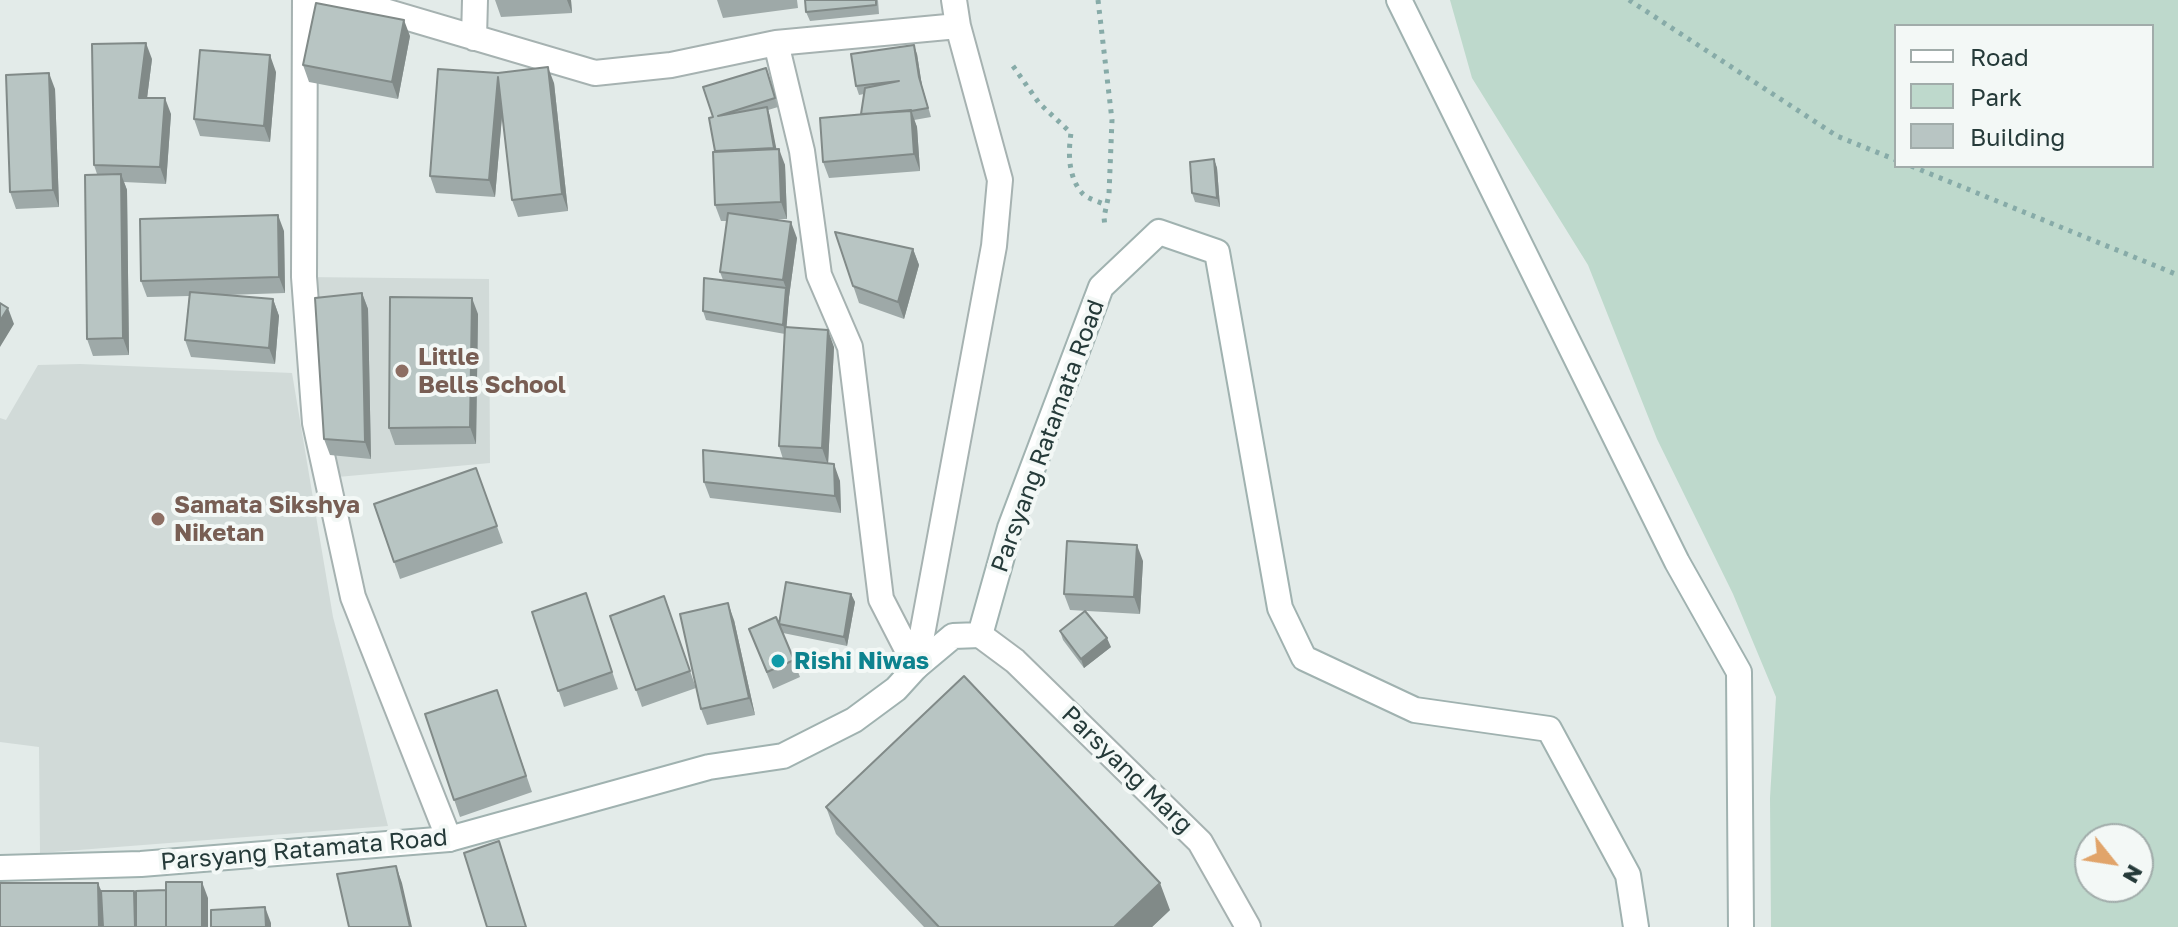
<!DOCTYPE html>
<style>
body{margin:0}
#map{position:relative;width:2178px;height:927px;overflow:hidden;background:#e3ebe9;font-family:"Golos Text",sans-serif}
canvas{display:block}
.legend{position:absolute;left:1894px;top:24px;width:260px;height:144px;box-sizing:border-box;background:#f3f8f6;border:2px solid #a1acaa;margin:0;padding:10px 14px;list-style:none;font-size:24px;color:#253a39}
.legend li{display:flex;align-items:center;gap:16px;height:40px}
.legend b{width:40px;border:2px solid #a1acaa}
.north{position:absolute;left:2074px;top:823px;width:80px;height:80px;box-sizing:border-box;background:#f3f8f6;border:2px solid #a1acaa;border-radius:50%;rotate:120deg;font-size:22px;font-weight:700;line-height:32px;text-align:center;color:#253a39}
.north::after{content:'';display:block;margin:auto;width:28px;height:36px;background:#e1a46a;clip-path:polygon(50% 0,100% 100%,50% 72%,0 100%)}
</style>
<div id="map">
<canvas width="2178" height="927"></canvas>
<ul class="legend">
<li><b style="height:10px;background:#fff"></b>Road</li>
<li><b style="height:22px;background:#bed9cc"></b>Park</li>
<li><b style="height:22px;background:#b8c5c3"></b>Building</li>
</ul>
<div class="north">N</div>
</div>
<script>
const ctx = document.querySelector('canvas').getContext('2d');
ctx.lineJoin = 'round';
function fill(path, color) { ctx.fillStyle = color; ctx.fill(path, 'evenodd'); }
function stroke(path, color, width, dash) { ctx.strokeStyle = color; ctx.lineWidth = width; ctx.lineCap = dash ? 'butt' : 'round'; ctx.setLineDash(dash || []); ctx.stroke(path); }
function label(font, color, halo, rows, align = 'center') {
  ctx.font = font + ' "Golos Text",sans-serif'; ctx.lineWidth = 8; ctx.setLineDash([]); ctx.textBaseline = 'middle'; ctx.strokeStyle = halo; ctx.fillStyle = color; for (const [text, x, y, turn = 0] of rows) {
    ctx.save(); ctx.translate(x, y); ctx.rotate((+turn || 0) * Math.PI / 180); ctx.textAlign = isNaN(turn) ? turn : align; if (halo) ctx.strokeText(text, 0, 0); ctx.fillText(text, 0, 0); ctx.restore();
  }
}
const built = new Path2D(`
 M304 277 489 279 490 463 327 478Z
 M80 364 292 373 333 617 388 826 40 853 39 747 0 742V418L6 420 38 365Z`);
const green = new Path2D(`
 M1450 0H2178V927H1771L1770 798 1776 697 1733 594 1657 439 1588 265 1472 78ZM1896 26H2152V166H1896ZM2090 839H2138V887H2090Z`);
const path = new Path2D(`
 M1098 0 1112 120 1109 194 1104 217 1105 228
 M1629 0 1837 136 1896 160
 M1013 66 1039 103 1071 133C1068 153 1068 178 1083 194 1088 199 1100 202 1106 205
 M1911 166 2178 275`);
const street = new Path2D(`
 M305 0 304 277 315 423 353 597 449 839
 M308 0 371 7 595 73 671 65 776 43 802 151 819 275 850 347 881 599 916 667
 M474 38 475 0
 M776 43 958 26
 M980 635 1015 661 1200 842 1248 927
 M916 667 994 246 1000 180 958 26 954 0`);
const secondary = new Path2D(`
 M1399 0 1677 562 1739 672 1741 927
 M0 868 141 864 449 839 709 767 783 756 854 720 896 689 916 667 953 636 980 635 1010 528 1101 287 1159 232 1217 252 1280 608 1304 658 1415 710 1549 729 1628 875 1636 927`);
const wall = new Path2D(`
 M495 0H571L572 13 501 17Z
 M717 0H797L798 8 723 18Z
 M878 0 879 14 810 21 806 12Z
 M410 36 398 99 309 82 303 65Z
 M917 54 922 86 931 117 914 120 917 127 920 171 829 178 823 162 861 114 864 94 859 95 856 86Z
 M152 59 147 98 171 114 166 184 124 182 127 190 129 355 93 356 87 339 97 174 94 165Z
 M438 69 554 83 568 211 518 217 512 200 502 115 495 197 436 193 430 176Z
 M276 72 270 142 200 136 194 119Z
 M769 77 778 107 768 110 776 149 785 165 787 219H772L797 238 789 297 786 328 834 347 828 464 840 481 841 513 710 498 704 482 783 459 779 446 785 334 706 320 703 311 723 280 720 272 727 221H721L715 205V151L713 117Z
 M55 89 59 207 16 209 10 192Z
 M1214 159 1217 168 1220 207 1195 202 1192 193Z
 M284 231 285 293 227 295 273 299 279 316 275 364 191 357 185 340 189 296 147 297 141 281Z
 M835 232 913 249 919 265 904 319 859 303Z
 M362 293 368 309 371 459 330 455 324 439Z
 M478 314 476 444 395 445 389 428Z
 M476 468 503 543 400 579 374 504Z
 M1143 561 1140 614 1070 610 1064 594Z
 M586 593 618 689 564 707 532 612Z
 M851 594 855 602 847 646 783 633 800 677 773 689 749 629 779 624Z
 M664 596 696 688 642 707 610 616Z
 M734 620 755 715 707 725 701 709Z
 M1060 631 1111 647 1084 668 1063 640Z
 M497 690 532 792 460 817 425 714Z
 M826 807 1170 910 1152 927H924L836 834Z`);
const shadedWall = new Path2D(`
 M567 0H571L572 13Z
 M404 20 410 36 398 99 392 82Z
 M146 43 152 59 145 114 139 98Z
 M914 45 917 54 922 86 931 117 919 77Z
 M270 55 276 72 270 142 264 126Z
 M548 67 554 83 568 211 562 194Z
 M49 73 55 89 59 207 53 190Z
 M498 77 504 94 495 197 489 180Z
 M165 98 171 114 166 184 160 167Z
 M767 107 770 116 778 157 774 148Z
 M911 110 917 127 920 171 914 154Z
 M779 149 785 165 787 219 781 202Z
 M1214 159 1217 168 1220 207 1217 198Z
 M121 174 127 190 129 355 123 338Z
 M278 215 284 231 285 293 279 277Z
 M791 222 797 238 789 297 786 334 783 325 786 288 783 280Z
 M913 249 919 265 904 319 898 302Z
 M362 293 368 309 371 459 365 442Z
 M472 298 478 314 476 444 470 427Z
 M273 299 279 316 275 364 269 348Z
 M8 308 14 324 0 347V321Z
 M828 330 834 347 828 465 822 448Z
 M834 464 840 481 841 513 835 496Z
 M1137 545 1143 561 1140 614 1134 597Z
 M851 594 855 602 847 646 844 637Z
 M728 603 734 620 755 715 749 698Z
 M1107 638 1111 647 1084 668 1081 659Z
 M396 866 402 883 412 927H410Z
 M202 882 208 898V927H202Z
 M98 883 105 900V927H99Z
 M1160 883 1170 910 1152 927H1114Z
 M134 891 137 900 138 927H135Z
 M265 907 271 923V927H266Z`);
const building = new Path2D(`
 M805 0H876V5L806 12Z
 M316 3 404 20 392 82 303 65Z
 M146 43 139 98H165L160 167 94 165 92 44Z
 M914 45 919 77 928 108 911 111 861 114 865 88 899 81 856 86 851 54Z
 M200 50 270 55 264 126 194 119Z
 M548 67 562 194 512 200 498 77 489 180 430 176 438 69 498 73Z
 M766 68 775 98 718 116 767 107 774 148 715 151 709 118 713 117 703 87Z
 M49 73 53 190 10 192 6 75Z
 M911 110 914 154 823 162 820 118Z
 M779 149 781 202 715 205 713 152Z
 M1214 159 1217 198 1192 193 1190 162Z
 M121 174 123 338 87 339 85 175Z
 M728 213 791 222 783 280 720 272Z
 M278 215 279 277 141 281 140 219Z
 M835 232 913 249 898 302 853 286Z
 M704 278 786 288 783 325 703 311Z
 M190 292 273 299 269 348 185 340Z
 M362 293 365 442 324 439 315 298Z
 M390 297 472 298 470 427 389 428Z
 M0 303 8 308 0 321Z
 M785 327 828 330 822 448 779 446Z
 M703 450 834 464 835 496 704 482Z
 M476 468 497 526 394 562 374 504Z
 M1067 541 1137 545 1134 597 1064 594Z
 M786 582 851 594 844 637 779 624Z
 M586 593 612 672 558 691 532 612Z
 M664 596 690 671 636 690 610 616Z
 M728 603 749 698 701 709 680 614Z
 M1085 611 1107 638 1081 659 1060 631Z
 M776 617 794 660 767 672 749 629Z
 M964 676 1160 883 1114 927H939L826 807Z
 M497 690 526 776 454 800 425 714Z
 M499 841 526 927H487L464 853Z
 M396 866 410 927H349L337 874Z
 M166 882H202V927H166Z
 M0 883H98L99 927H0Z
 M166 890V927H136V891Z
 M101 891H134L135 927H103Z
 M265 907 266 927H211V910Z`);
const markers = [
 [402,371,8,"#8d6e63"],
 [158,519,8,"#8d6e63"],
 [778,661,8,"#0f9aa8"]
];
const educationNames = [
 ["Little",418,357],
 ["Bells School",418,385],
 ["Samata Sikshya",174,505],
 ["Niketan",174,533]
];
const streetNames = [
 ["Parsyang Ratamata Road",1048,436,-70],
 ["Parsyang Marg",1127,770,44],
 ["Parsyang Ratamata Road",304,850,-5]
];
const cultureNames = [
 ["Rishi Niwas",794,661]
];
fill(built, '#d1dad8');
fill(green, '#bed9cc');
stroke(street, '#a6b2b1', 28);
stroke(secondary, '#a0b2b0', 28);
stroke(path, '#87aba8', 5, [4, 6]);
stroke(street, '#fff', 24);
stroke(secondary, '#fff', 24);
fill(wall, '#9ea9a8');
fill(shadedWall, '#818a88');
fill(building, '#b8c5c3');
stroke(building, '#818a88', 2);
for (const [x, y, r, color] of markers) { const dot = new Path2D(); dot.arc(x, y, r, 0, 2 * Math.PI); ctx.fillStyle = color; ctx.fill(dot); stroke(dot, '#f3f8f6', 3); }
label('bold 24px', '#785e54', '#f3f8f6', educationNames, 'left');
label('24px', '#253a39', '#f3f8f6', streetNames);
label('bold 24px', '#0d838f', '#f3f8f6', cultureNames, 'left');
</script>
